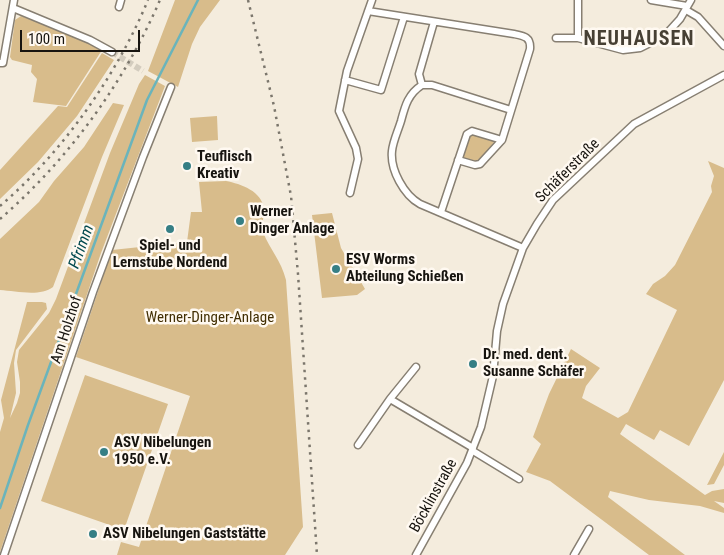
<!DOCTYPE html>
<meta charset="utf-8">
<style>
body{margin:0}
#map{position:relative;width:724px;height:555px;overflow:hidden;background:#f4ecdd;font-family:"Roboto Condensed",sans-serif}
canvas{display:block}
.scale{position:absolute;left:20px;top:30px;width:120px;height:22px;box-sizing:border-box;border:2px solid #17140f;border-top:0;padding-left:6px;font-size:15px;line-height:18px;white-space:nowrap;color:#17140f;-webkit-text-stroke:4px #fff9f1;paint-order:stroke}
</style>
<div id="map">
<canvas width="724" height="555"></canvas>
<div class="scale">100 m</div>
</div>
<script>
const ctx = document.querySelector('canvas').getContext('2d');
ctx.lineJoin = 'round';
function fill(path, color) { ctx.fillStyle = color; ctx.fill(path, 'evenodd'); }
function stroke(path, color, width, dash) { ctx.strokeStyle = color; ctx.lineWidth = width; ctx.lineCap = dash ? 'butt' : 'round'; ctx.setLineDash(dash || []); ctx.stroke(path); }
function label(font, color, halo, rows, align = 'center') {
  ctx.font = font + ' "Roboto Condensed",sans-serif'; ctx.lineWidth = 5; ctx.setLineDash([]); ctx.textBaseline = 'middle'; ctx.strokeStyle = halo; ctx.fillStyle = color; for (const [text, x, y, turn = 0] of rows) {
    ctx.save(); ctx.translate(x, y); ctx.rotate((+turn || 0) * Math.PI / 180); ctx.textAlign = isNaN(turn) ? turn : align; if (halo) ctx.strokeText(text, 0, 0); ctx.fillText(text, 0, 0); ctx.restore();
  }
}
const green = new Path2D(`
 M175 0H220L200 27 192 44 178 87 148 71Z
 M21 16 91 43 102 50 66 106 33 102 37 79 31 72 32 65 12 60 10 57 15 20Z
 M102 53 114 60 77 116 38 162 0 199V170L58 106 67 107Z
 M145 75 165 86 101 253 0 552V432L4 418 1 400 27 302H42L46 303 47 309 16 350 14 363 16 393 10 418 17 403 20 393V382L17 362 19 350 49 313 56 299 110 153 139 84Z
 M113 103 124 105 102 157 53 287C40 297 16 291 0 290V239L39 202 54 181 84 147Z
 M217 116 218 140 192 142 190 118Z
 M473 134 492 140 494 142 478 163 464 159 463 157 469 136Z
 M708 161 724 168V380L689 446 660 430 654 440 626 424 620 434 705 495 712 491 724 489V503L714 501 724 508V513L700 506 649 500 610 491 608 497 685 555H649L550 481 526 472 541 444 533 437 549 394 571 349 600 368 586 386 582 398 618 418 628 412 677 310 646 294 653 284 665 276 675 265 712 192 711 186 714 176Z
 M226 181C241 184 262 191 264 209 265 217 260 224 263 232 270 250 281 260 286 280L303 527 285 555H117L121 542 139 547 190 396 76 357 112 250 187 242 191 212H202L199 182Z
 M332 213 341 248 365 289 357 295 322 298 312 215Z
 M85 375 168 404 124 530 41 501Z
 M724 452V465L714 484 707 485Z`);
const stream = new Path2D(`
 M0 508 28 425 147 100 198 0`);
const minorTunnel = new Path2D(`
 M112 52 143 71`);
const minor = new Path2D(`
 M651 0 687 6
 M119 7 121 0
 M13 8 90 40 112 52
 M686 10 698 17 724 46
 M368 11 514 34C524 36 531 37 530 49L502 140 472 131 467 134 441 212
 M434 22 419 74 422 85C408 94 405 106 401 121 398 131 393 141 392 151 390 170 404 195 420 204L523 248
 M556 38H578L623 50 640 48 664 36 670 30 680 19 691 0
 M578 38V0
 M0 63H3L14 0
 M345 80 381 90 404 17
 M422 85H432L511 110
 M458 160 475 165 480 164 502 140
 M350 193 358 159 356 148 339 111 347 71 372 0
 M390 399 473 448
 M358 445 390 399 416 367
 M473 451 519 479
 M4 555 93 292 143 157 171 87
 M416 555 467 463 481 427 493 376 497 331 503 304 523 248 537 224 553 200 634 124 724 75
 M574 555 589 529`);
const rail = new Path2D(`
 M248 0 274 106 291 196 298 274 317 555
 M0 206C62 153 117 75 148 0
 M0 219C68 160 124 83 160 0`);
const markers = [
 [187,166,5,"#367f85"],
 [240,221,5,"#367f85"],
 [170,229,5,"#367f85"],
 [336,269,5,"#367f85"],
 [473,364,5,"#367f85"],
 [104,452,5,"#367f85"],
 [93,534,5,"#367f85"]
];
const poiNames = [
 ["Teuflisch",197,157],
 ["Kreativ",197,174],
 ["Werner",250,212],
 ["Dinger Anlage",250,229],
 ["Spiel- und",170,246,"center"],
 ["Lernstube Nordend",170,263,"center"],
 ["ESV Worms",346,260],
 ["Abteilung Schießen",346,277],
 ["Dr. med. dent.",483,355],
 ["Susanne Schäfer",483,372],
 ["ASV Nibelungen",114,443],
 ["1950 e.V.",114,460],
 ["ASV Nibelungen Gaststätte",103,534]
];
const streetNames = [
 ["Schäferstraße",568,171,-45],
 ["Am Holzhof",67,330,-72],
 ["Böcklinstraße",434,496,-61]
];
const parkNames = [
 ["Werner-Dinger-Anlage",210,318]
];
const waterNames = [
 ["Pfrimm",82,247,-70]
];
const districtNames = [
 ["NEUHAUSEN",639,40]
];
fill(green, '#d8bc8b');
stroke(stream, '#6ab4bb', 2.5);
stroke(minorTunnel, '#d3ccbe', 6, [6, 3]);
stroke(minor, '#877f72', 9);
stroke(minor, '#fff', 6);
stroke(rail, '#7b766c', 2.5, [2.5, 5]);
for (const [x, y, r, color] of markers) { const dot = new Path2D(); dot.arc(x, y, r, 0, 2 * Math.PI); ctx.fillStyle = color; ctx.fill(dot); stroke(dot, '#fff9f1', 2); }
label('bold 15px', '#17140f', '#fff9f1', poiNames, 'left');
label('15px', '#17140f', '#fff9f1', streetNames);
label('15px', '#412e03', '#fff9f1', parkNames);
label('italic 16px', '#034a4f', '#fff9f1', waterNames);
ctx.letterSpacing = '1px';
label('bold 20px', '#474034', '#fff9f1', districtNames);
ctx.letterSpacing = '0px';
</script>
